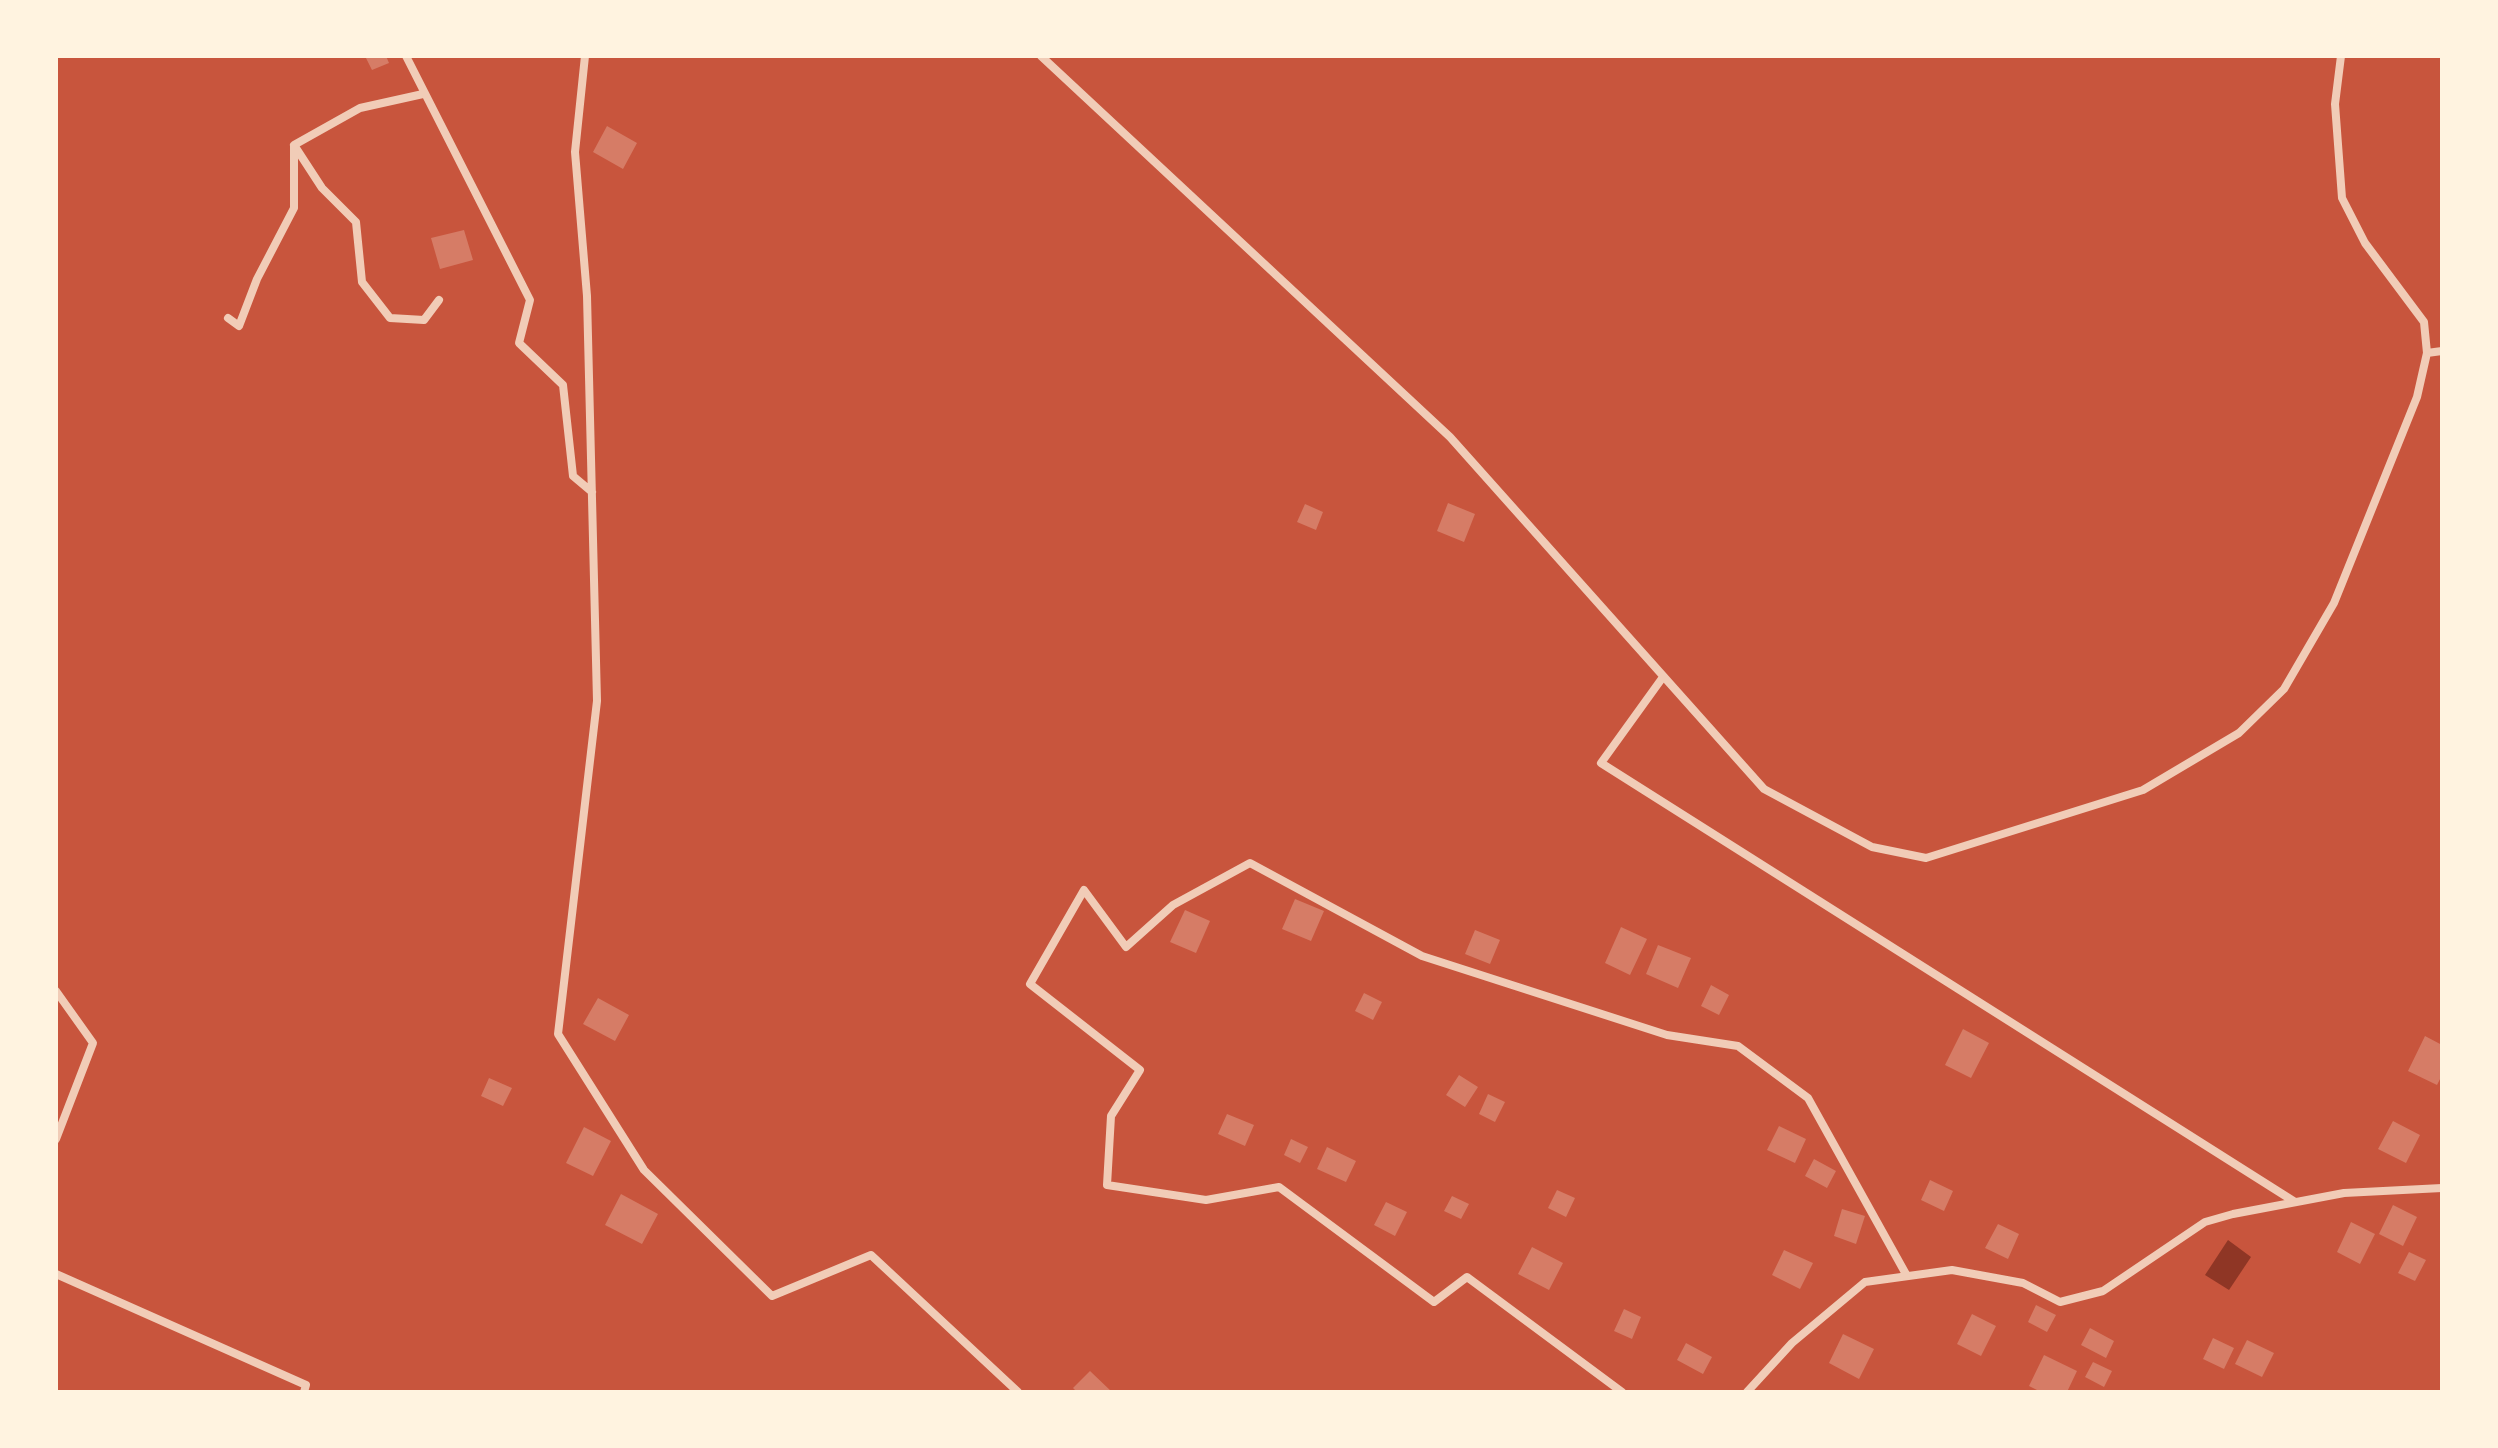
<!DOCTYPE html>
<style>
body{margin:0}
#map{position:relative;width:2498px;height:1448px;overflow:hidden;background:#c8553d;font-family:"Libre Baskerville",serif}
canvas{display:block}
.frame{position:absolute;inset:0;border:58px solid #fff3e0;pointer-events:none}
</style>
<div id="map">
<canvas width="2498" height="1448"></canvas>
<div class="frame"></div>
</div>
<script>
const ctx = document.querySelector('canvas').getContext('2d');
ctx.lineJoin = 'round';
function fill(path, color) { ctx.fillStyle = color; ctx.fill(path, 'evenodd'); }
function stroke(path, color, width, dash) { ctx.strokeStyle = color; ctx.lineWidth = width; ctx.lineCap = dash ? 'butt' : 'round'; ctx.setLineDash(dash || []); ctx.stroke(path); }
const water = new Path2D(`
 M2228 1240 2251 1257 2229 1290 2205 1275Z`);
const building = new Path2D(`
 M365 56H386L389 63 372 70Z
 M607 126 637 143 623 169 593 152Z
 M464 230 473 260 440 269 431 238Z
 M1448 503 1475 514 1464 542 1437 531Z
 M1305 504 1323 512 1316 530 1297 522Z
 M1295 899 1324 911 1311 941 1282 929Z
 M1185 910 1210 921 1196 953 1170 942Z
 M1621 927 1647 939 1630 975 1605 963Z
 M1475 930 1500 940 1490 964 1465 954Z
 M1658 945 1691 958 1678 988 1646 974Z
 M1711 985 1729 995 1719 1015 1701 1006Z
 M1364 993 1382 1002 1373 1020 1355 1011Z
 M598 998 629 1015 615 1041 583 1024Z
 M1963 1029 1989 1043 1971 1078 1945 1065Z
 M2425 1036 2442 1045V1075L2437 1085 2408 1071Z
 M1459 1075 1478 1087 1465 1107 1446 1095Z
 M489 1078 512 1088 503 1106 481 1096Z
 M1488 1094 1505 1102 1495 1122 1479 1114Z
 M1227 1114 1254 1125 1245 1146 1218 1134Z
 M2393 1121 2420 1135 2406 1163 2378 1149Z
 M1779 1126 1806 1139 1795 1163 1767 1150Z
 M584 1127 611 1141 593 1176 566 1163Z
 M1291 1139 1308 1147 1300 1163 1284 1155Z
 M1327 1147 1356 1161 1346 1182 1317 1169Z
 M1814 1159 1836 1171 1827 1188 1805 1176Z
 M1930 1180 1953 1191 1944 1211 1921 1200Z
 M1557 1190 1575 1198 1566 1217 1548 1208Z
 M621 1194 658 1214 642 1244 605 1225Z
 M1452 1196 1469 1204 1461 1219 1444 1211Z
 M1386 1202 1407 1212 1395 1236 1374 1225Z
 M2393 1205 2417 1217 2403 1246 2379 1234Z
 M1842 1209 1865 1216 1856 1244 1834 1236Z
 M2351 1222 2375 1234 2360 1264 2337 1252Z
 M1998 1224 2019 1234 2008 1259 1985 1248Z
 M1532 1247 1563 1263 1549 1290 1518 1274Z
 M1784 1250 1813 1263 1800 1289 1772 1275Z
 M2409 1252 2426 1260 2415 1281 2398 1273Z
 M2036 1305 2056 1315 2047 1332 2028 1322Z
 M1624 1309 1641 1317 1632 1339 1614 1331Z
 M1972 1314 1996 1326 1981 1356 1957 1344Z
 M2090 1328 2114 1341 2106 1358 2081 1345Z
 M1843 1334 1874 1349 1859 1379 1829 1363Z
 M2213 1338 2234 1348 2224 1369 2203 1359Z
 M2247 1340 2274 1353 2262 1377 2235 1364Z
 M1686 1343 1712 1357 1703 1374 1677 1360Z
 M2044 1355 2077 1371 2067 1392H2041L2029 1386Z
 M2093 1362 2112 1371 2104 1387 2085 1377Z
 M1090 1371 1112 1392H1077L1073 1388Z`);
const minor = new Path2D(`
 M406 56 530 300 519 343 563 385 573 476 592 492
 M585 56 575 152 587 296 597 701 558 1034 644 1170 772 1296 871 1255 1018 1392
 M1041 56 1450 437 1764 789 1872 847 1926 858 2143 790 2239 733 2284 689 2334 603 2417 397 2427 353 2424 322 2365 243 2342 198 2335 104 2341 56
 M294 145 322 188 356 222 362 282 390 318 424 320 439 300
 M228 318 239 326 257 279 294 208V145L360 108 423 94
 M2427 353 2442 351
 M1663 677 1601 763 2295 1202
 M56 991 93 1043 56 1139
 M56 1274 306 1385 304 1392
 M1622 1392 1467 1277 1434 1302 1279 1187 1206 1200 1107 1185 1111 1116 1140 1070 1030 984 1084 890 1126 947 1173 905 1250 863 1422 956 1667 1035 1738 1046 1808 1098 1907 1276
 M1747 1392 1792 1343 1865 1282 1952 1270 2023 1283 2060 1302 2103 1291 2205 1222 2233 1214 2344 1193 2442 1188`);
fill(water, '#8f3625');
fill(building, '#d67c66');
stroke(minor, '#f1ccb7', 8);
</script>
